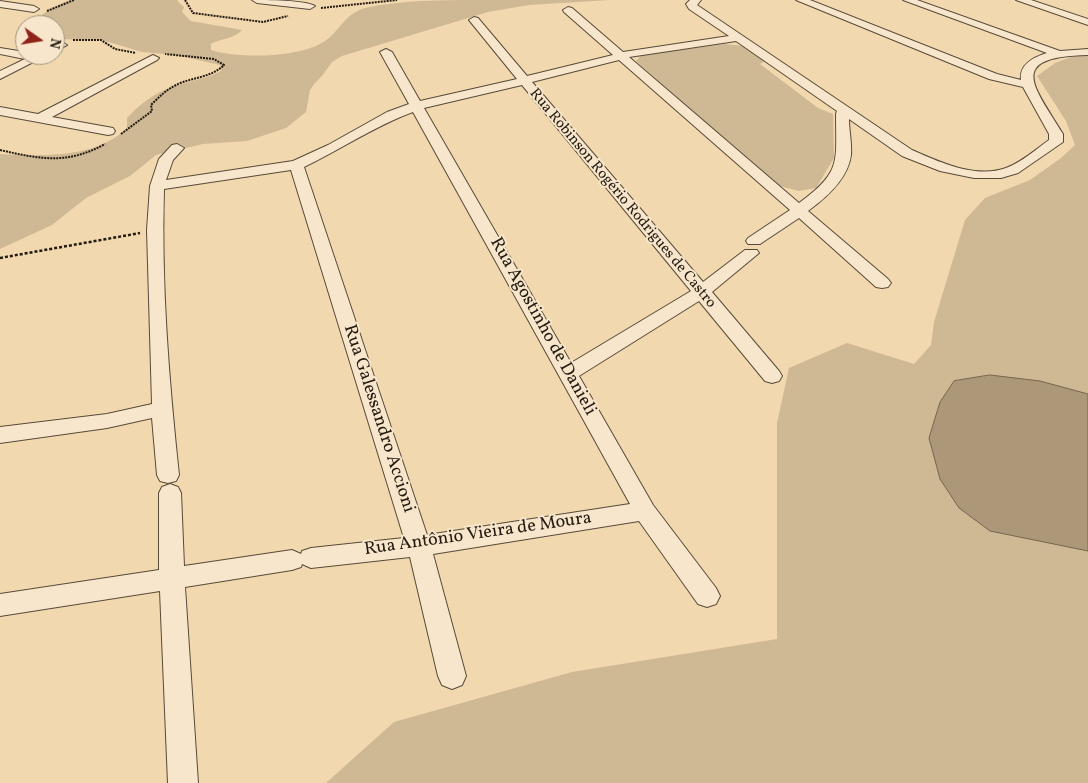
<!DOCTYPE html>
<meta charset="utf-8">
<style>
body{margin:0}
#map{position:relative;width:1088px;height:783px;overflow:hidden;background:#f2d8af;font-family:Vollkorn,serif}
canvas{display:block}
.north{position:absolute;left:15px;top:15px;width:50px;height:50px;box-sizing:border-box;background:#f7e6cb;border:1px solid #a29581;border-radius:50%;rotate:103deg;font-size:14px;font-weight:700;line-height:20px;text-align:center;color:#231b11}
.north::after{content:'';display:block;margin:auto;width:18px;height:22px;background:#8f2418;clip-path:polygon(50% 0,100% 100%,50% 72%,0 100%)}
</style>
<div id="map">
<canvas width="1088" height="783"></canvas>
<div class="north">N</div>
</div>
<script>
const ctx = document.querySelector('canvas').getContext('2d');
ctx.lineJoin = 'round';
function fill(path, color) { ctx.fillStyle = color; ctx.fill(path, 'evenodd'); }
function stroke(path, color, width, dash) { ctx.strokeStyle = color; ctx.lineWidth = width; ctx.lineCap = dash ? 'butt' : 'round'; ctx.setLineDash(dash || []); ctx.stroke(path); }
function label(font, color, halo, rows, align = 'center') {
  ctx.font = font + ' Vollkorn,serif'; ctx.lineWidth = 4; ctx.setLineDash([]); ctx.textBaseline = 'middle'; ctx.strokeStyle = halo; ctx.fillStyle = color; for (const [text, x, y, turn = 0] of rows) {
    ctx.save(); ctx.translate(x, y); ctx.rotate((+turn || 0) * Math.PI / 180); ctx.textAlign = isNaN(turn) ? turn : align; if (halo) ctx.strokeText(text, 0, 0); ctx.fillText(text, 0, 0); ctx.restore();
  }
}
const green = new Path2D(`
 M69 0H178V2L184 7 182 12 191 21 242 30C234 39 222 38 211 44V50C239 59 300 58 325 41 340 31 344 14 365 8 402 0 440 0 478 0 522 0 566 0 610 0L529 5 488 12 342 56 332 62 322 76 314 84 310 90 306 112 286 128 247 141 203 144 156 155 130 176 86 198 52 225 0 249V154C42 156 95 159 127 128V118C138 106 153 94 169 88 186 81 204 80 221 71L220 65 176 55 142 52 102 40 55 39V25H30L48 10Z
 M725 44 744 46 765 61 760 64 818 108 833 114 834 158 816 188 799 191 776 185 636 61 641 55Z
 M1074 56H1088V783H326L394 722 572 672 777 639V423L789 368 847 343 914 364 931 345 934 322 965 220 985 198 1030 180 1061 158 1075 145 1066 121 1037 76 1055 63Z`);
const water = new Path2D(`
 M990 375 1040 381 1088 394V551L990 531 959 508 940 479 929 438 940 402 954 381Z`);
const pathFar1 = new Path2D(`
 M185 0 193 13 263 22 288 16
 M321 8 397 0
 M47 11 74 0
 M73 40H101L115 49 136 53
 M121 134 152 111 151 105C159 97 166 90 176 85 192 77 211 78 224 65L214 59 165 54
 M0 150C40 159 67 165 105 144`);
const path = new Path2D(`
 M0 258 140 233`);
const street = new Path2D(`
 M252 0C266 0 305 0 315 6L310 9 257 3Z
 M690 0H701L697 5 912 150C939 162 976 179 1006 168 1022 162 1035 150 1049 140V134L1023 87 989 79 796 0H810L997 74 1021 80C1019 64 1034 57 1047 53L903 0H917L1060 51 1088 49V55C1006 57 1033 85 1063 134V142L1018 173 1001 178H974L940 171 902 156 849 119C849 131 852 143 851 155 848 179 826 198 808 211L888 279 891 283 888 287 882 288 876 287 799 218 760 244H748L746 241 748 238 790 210 619 60 532 82 703 282 745 250H757L759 253 712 292 779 371 782 376 779 381 772 383 765 381 699 301 579 376 653 505 716 588 720 596 716 604 707 607 698 604 639 521 433 554 466 676 462 685 452 689 442 685 438 676 410 557 311 568 302 564 301 567 292 570 185 587 198 783H168L160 591 0 616V594L159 570V493L162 487 170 484 178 487 181 493 184 566 292 550 301 554 302 551 311 548 404 538 291 170 164 189C161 284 169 381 179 475L176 481 168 483 160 481 157 475 152 418 107 428 0 443V427L107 414 152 404 147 230 150 186 159 159 172 145 177 144 184 148 173 160 166 180 293 161 328 145 387 112 409 104 380 52 386 49 392 52 420 101 517 79 469 20 474 17 478 18 527 76 613 55 564 12 563 10 568 7 572 8 623 52 729 36 689 9 686 4ZM736 41 837 111 836 114C836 162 842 172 799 203L629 57ZM522 85 691 291 571 363 424 108ZM413 112 630 504 427 535 304 167C340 150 376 125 413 112Z
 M1016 0H1031L1088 19V25Z
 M0 1 34 6 39 9 34 12 0 7Z
 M62 42 67 45 55 51V44Z
 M0 48 25 52V55H47L0 79V71L25 59 0 54Z
 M153 55 159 58 157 60 52 117 113 128 115 131 113 134 108 135 0 115V107L38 114Z`);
const farStreetnames = [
 ["Rua Robinson Rogério Rodrigues de Castro",622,199,50]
];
const streetNames = [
 ["Rua Agostinho de Danieli",542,327,61],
 ["Rua Galessandro Accioni",378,419,72],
 ["Rua Antônio Vieira de Moura",478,535,-8]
];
fill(green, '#cfb894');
fill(water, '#ac9879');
stroke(water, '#75664f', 1);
stroke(street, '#574a38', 2);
stroke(pathFar1, '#231b11', 2, [2, 1]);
stroke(path, '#231b11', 2.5, [3, 2]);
fill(street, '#f7e6cb');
label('15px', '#231b11', '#f7e6cb', farStreetnames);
label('18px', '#231b11', '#f7e6cb', streetNames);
</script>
